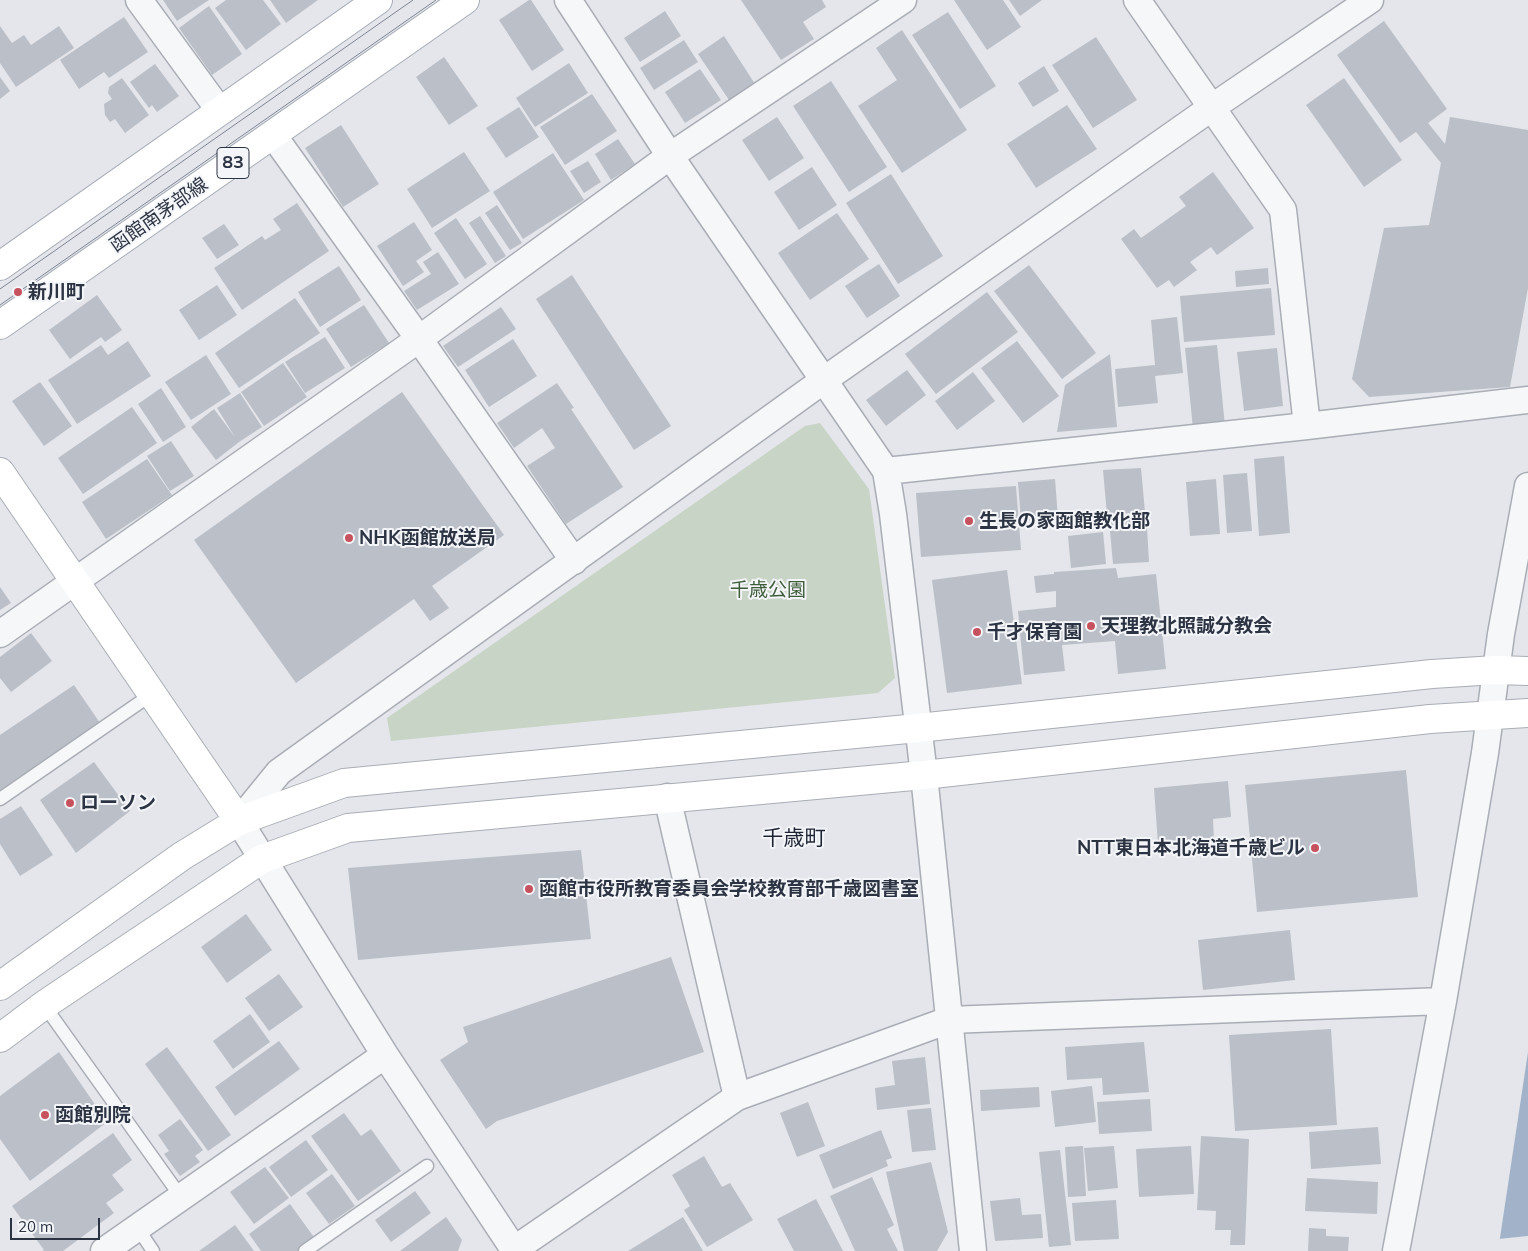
<!DOCTYPE html>
<meta charset="utf-8">
<style>
body{margin:0}
#map{position:relative;width:1528px;height:1251px;overflow:hidden;background:#e4e6eb;font-family:Mulish,sans-serif}
canvas{display:block}
.scale{position:absolute;left:10px;top:1218px;width:90px;height:22px;box-sizing:border-box;border:2px solid #2c3342;border-top:0;padding-left:6px;font-size:15px;line-height:18px;white-space:nowrap;color:#2c3342;-webkit-text-stroke:4px #f3f5f8;paint-order:stroke}
</style>
<div id="map">
<canvas width="1528" height="1251"></canvas>
<div class="scale">20 m</div>
</div>
<script>
const ctx = document.querySelector('canvas').getContext('2d');
ctx.lineJoin = 'round';
function fill(path, color) { ctx.fillStyle = color; ctx.fill(path, 'evenodd'); }
function stroke(path, color, width, dash) { ctx.strokeStyle = color; ctx.lineWidth = width; ctx.lineCap = dash ? 'butt' : 'round'; ctx.setLineDash(dash || []); ctx.stroke(path); }
function label(font, color, halo, rows, align = 'center') {
  ctx.font = font + ' Mulish,"Noto Sans JP",sans-serif'; ctx.lineWidth = 4; ctx.setLineDash([]); ctx.textBaseline = 'middle'; ctx.strokeStyle = halo; ctx.fillStyle = color; for (const [text, x, y, turn = 0] of rows) {
    ctx.save(); ctx.translate(x, y); ctx.rotate((+turn || 0) * Math.PI / 180); ctx.textAlign = isNaN(turn) ? turn : align; if (halo) ctx.strokeText(text, 0, 0); ctx.fillText(text, 0, 0); ctx.restore();
  }
}
const green = new Path2D(`
 M820 423 869 489 895 678 878 693 391 741 387 718 805 426Z`);
const water = new Path2D(`
 M1528 1052V1251H1498Z`);
const pier = new Path2D(`
 M1528 1236V1251H1496L1498 1239Z`);
const building = new Path2D(`
 M163 0H209L177 21Z
 M226 0H263L281 24 246 50 215 8Z
 M270 0H318L286 23Z
 M529 0H531L564 50 532 71 499 20Z
 M741 0H822L826 7 803 22 814 39 781 60Z
 M954 0H1003L1021 27 987 50Z
 M1009 0H1042L1020 16Z
 M209 6 242 54 212 75 179 28Z
 M665 11 681 36 640 62 624 38Z
 M948 12 996 86 960 109 912 35Z
 M124 17 148 52 109 78 104 72 79 89 60 60Z
 M1384 21 1447 109 1428 123 1445 144 1450 117 1528 130V288L1510 387 1369 397 1352 379 1384 228 1429 225 1441 163 1416 132 1400 143 1337 55Z
 M0 26 12 43 24 35 31 45 59 26 74 48 16 87 0 63Z
 M902 30 967 130 902 173 858 106 897 80 876 48Z
 M724 36 755 84 729 100 698 54Z
 M1096 37 1137 100 1093 128 1052 65Z
 M684 40 698 62 654 90 640 68Z
 M444 57 478 106 449 125 416 77Z
 M569 63 588 93 535 127 516 98Z
 M155 64 179 96 157 112 152 105 149 108 130 82Z
 M1044 66 1059 91 1033 107 1018 83Z
 M700 69 721 100 685 123 665 92Z
 M0 77 10 91 0 99Z
 M122 78 149 115 125 133 115 119 110 122 105 115 104 104 112 99 108 93 109 87Z
 M1344 78 1402 160 1364 187 1306 105Z
 M831 81 887 167 849 192 793 106Z
 M592 94 617 131 565 165 540 127Z
 M1067 105 1097 149 1036 188 1007 144Z
 M519 107 539 137 506 158 486 128Z
 M777 117 804 158 769 181 742 140Z
 M341 125 379 184 343 207 305 148Z
 M618 139 635 164 611 180 595 154Z
 M464 152 490 191 432 228 407 189Z
 M553 153 584 200 523 239 493 192Z
 M588 161 601 182 584 193 570 171Z
 M812 167 837 205 799 230 774 192Z
 M1213 172 1254 228 1217 255 1211 247 1190 262 1197 270 1174 287 1169 280 1157 288 1121 239 1134 229 1141 238 1186 206 1179 197Z
 M891 174 943 256 898 284 846 203Z
 M297 203 329 251 242 310 214 268 262 236 265 240 281 230 273 219Z
 M497 205 522 243 510 250 485 213Z
 M837 213 869 259 810 300 778 253Z
 M480 216 506 256 495 263 469 223Z
 M456 218 487 264 465 279 434 233Z
 M414 222 432 250 416 261 424 272 403 286 377 246Z
 M224 224 239 245 217 259 202 238Z
 M438 252 459 284 417 310 404 291 431 274 423 262Z
 M879 264 900 296 867 318 845 286Z
 M1029 265 1096 353 1062 379 994 291Z
 M339 266 361 300 320 327 298 292Z
 M1268 268 1269 284 1236 287 1235 271Z
 M572 275 671 426 634 450 536 299Z
 M217 285 237 315 199 340 179 310Z
 M1271 288 1275 335 1184 342 1180 296Z
 M987 292 1018 332 936 394 905 354Z
 M97 295 122 330 105 342 101 337 70 359 49 330Z
 M295 298 320 333 239 388 215 353Z
 M364 305 389 343 351 367 326 329Z
 M501 307 516 329 458 367 443 346Z
 M1177 317 1183 373 1155 376 1158 403 1118 407 1115 369 1155 365 1151 320Z
 M325 337 345 368 305 393 285 362Z
 M513 339 537 376 489 407 465 370Z
 M128 341 151 376 77 424 48 380 101 345 108 355Z
 M1017 341 1059 396 1023 423 981 368Z
 M1217 345 1225 426 1193 429 1185 348Z
 M1277 348 1283 406 1244 411 1237 352Z
 M1110 354 1117 427 1057 432 1065 385Z
 M206 355 231 394 191 420 165 382Z
 M283 363 307 397 264 426 241 392Z
 M907 370 926 395 886 426 866 400Z
 M973 372 995 401 957 430 935 401Z
 M40 382 72 426 44 446 12 401Z
 M557 383 574 408 571 409 623 487 566 524 527 466 555 448 542 428 514 448 497 423Z
 M161 388 186 427 163 442 138 404Z
 M402 392 504 535 432 586 449 608 430 621 414 599 296 683 194 540Z
 M240 393 262 427 239 442 216 460 191 427 214 409 235 437 217 408Z
 M132 407 157 443 83 494 58 458Z
 M171 441 194 476 170 491 147 456Z
 M1284 456 1290 533 1259 536 1254 459Z
 M147 459 172 495 106 539 82 502Z
 M1141 468 1146 523 1108 526 1103 470Z
 M1247 473 1252 531 1227 533 1223 475Z
 M1055 479 1058 518 1021 521 1018 482Z
 M1216 479 1220 534 1190 536 1186 482Z
 M1016 486 1021 550 921 557 916 493Z
 M1147 528 1149 562 1113 564 1110 531Z
 M1103 532 1106 564 1071 568 1068 536Z
 M1116 568 1118 578 1156 574 1166 669 1118 674 1115 641 1062 645 1065 671 1024 675 1018 611 1056 607V591L1036 593 1034 576 1054 574V572Z
 M1007 570 1022 684 947 693 932 580Z
 M0 587 11 603 0 610Z
 M31 633 52 661 11 692 0 678V657Z
 M74 685 100 723 0 791V735Z
 M94 762 130 811 76 853 40 800Z
 M1406 770 1418 897 1257 912 1245 785Z
 M1228 781 1231 817 1213 819 1214 842 1158 844 1154 788Z
 M21 806 53 855 20 876 0 844V819Z
 M581 850 591 939 358 960 348 868Z
 M246 914 272 950 227 983 201 947Z
 M1290 930 1295 980 1203 990 1198 940Z
 M671 957 704 1052 497 1121 486 1129 440 1060 468 1042 463 1027Z
 M279 974 303 1007 269 1031 245 998Z
 M250 1014 270 1042 233 1069 213 1041Z
 M1331 1029 1337 1125 1235 1131 1229 1035Z
 M279 1041 300 1069 235 1116 215 1087Z
 M1144 1042 1149 1092 1103 1095 1102 1078 1067 1080 1065 1047Z
 M167 1047 231 1135 208 1151 145 1064Z
 M59 1052 107 1122 30 1181 0 1139V1096Z
 M925 1057 930 1104 877 1110 875 1088 895 1085 892 1061Z
 M1092 1086 1096 1122 1055 1127 1051 1091Z
 M1039 1087 1040 1107 981 1111 980 1090Z
 M1150 1099 1152 1131 1099 1134 1097 1102Z
 M808 1102 825 1146 797 1157 780 1113Z
 M931 1108 936 1150 912 1152 907 1110Z
 M344 1113 361 1136 371 1129 401 1171 358 1201 311 1136Z
 M180 1119 203 1150 195 1156 200 1162 180 1176 164 1154 169 1151 158 1135Z
 M1378 1127 1381 1164 1311 1169 1309 1132Z
 M881 1130 892 1158 886 1160 888 1166 833 1189 819 1155Z
 M113 1133 132 1160 112 1175 124 1190 106 1203 114 1213 63 1251H42L44 1250 12 1206Z
 M1201 1136 1249 1139 1245 1245H1230L1231 1230H1215L1216 1211 1197 1210Z
 M306 1140 328 1170 291 1197 269 1167Z
 M1083 1146 1086 1196 1068 1197 1065 1147Z
 M1114 1146 1118 1188 1088 1191 1084 1148Z
 M1191 1146 1194 1194 1139 1197 1136 1149Z
 M1060 1150 1071 1245 1049 1247 1039 1152Z
 M704 1156 722 1187 730 1183 753 1220 707 1247 684 1210 690 1206 672 1175Z
 M931 1162 948 1232 937 1251H904L886 1172Z
 M265 1167 289 1198 254 1224 230 1192Z
 M332 1174 355 1206 329 1224 306 1193Z
 M872 1177 894 1225 887 1229 898 1251H855L830 1196Z
 M1307 1178 1378 1182 1377 1214 1305 1211Z
 M415 1191 431 1213 391 1242 375 1220Z
 M1020 1198 1022 1215 1041 1214 1043 1238 995 1241 990 1201Z
 M816 1199 843 1251H794L777 1219Z
 M1116 1200 1119 1239 1075 1241 1072 1203Z
 M290 1204 316 1240 300 1251H261L249 1234Z
 M446 1217 462 1240 458 1251H400Z
 M683 1217 703 1251H628Z
 M235 1225 254 1251H199Z
 M1309 1228 1326 1229V1236L1349 1237 1348 1251H1308Z`);
const lane = new Path2D(`
 M0 799 152 694
 M44 1005 181 1197
 M137 1227 153 1251
 M305 1251 427 1166`);
const street = new Path2D(`
 M139 0 220 111
 M568 0 670 156 886 471 893 514 924 775 973 1251
 M1137 0 1283 210 1307 426
 M273 135 419 339 574 561
 M886 471 1307 426 1528 400
 M0 634 419 339 670 156 903 0
 M667 797 737 1097
 M104 1251 385 1055
 M512 1251 737 1097 949 1020 1443 1001
 M515 1251 385 1055 239 821 279 772 824 380 1211 108 1370 0
 M1396 1251 1443 1001 1485 753 1501 634 1528 486`);
const secondary = new Path2D(`
 M0 472 239 821
 M0 986 182 856 239 821 344 783 918 728 1432 674 1496 670 1528 671
 M0 1038 44 1005 262 859 348 828 924 775 1430 719 1528 713`);
const primary = new Path2D(`
 M0 266 378 0
 M0 325 465 0`);
const tram = new Path2D(`
 M0 289 413 0
 M0 305 436 0`);
const markers = [
 [18,292,5,"#c6525e"],
 [969,521,5,"#c6525e"],
 [349,538,5,"#c6525e"],
 [1091,626,5,"#c6525e"],
 [977,632,5,"#c6525e"],
 [70,803,5,"#c6525e"],
 [1315,848,5,"#c6525e"],
 [529,889,5,"#c6525e"],
 [45,1115,5,"#c6525e"]
];
const shields = [
 [233,163,32]
];
const shieldNames = [
 ["83",233,163]
];
const streetNames = [
 ["函館南茅部線",159,215,-35]
];
const poiNames = [
 ["新川町",28,292],
 ["生長の家函館教化部",979,521],
 ["NHK函館放送局",359,538],
 ["天理教北照誠分教会",1101,626],
 ["千才保育園",987,632],
 ["ローソン",80,803],
 ["NTT東日本北海道千歳ビル",1305,848,"right"],
 ["函館市役所教育委員会学校教育部千歳図書室",539,889],
 ["函館別院",55,1115]
];
const parkNames = [
 ["千歳公園",768,590]
];
const quarterNames = [
 ["千歳町",794,839]
];
fill(green, '#c8d4c5');
fill(water, '#a2b2c8');
fill(pier, '#e4e6eb');
fill(building, '#bbbfc7');
stroke(lane, '#a9adb5', 15);
stroke(street, '#a9adb5', 29);
stroke(secondary, '#a9adb5', 30);
stroke(primary, '#a4aab6', 30);
stroke(lane, '#f6f7f9', 12);
stroke(street, '#f6f7f9', 26);
stroke(secondary, '#fff', 28);
stroke(primary, '#fff', 28);
stroke(tram, '#7e8593', 1);
for (const [x, y, r, color] of markers) { const dot = new Path2D(); dot.arc(x, y, r, 0, 2 * Math.PI); ctx.fillStyle = color; ctx.fill(dot); stroke(dot, '#f3f5f8', 2); }
for (const [x, y, w] of shields) { const box = new Path2D(); box.roundRect(x - w / 2, y - 15.5, w, 31, 4); ctx.fillStyle = '#f3f5f8'; ctx.fill(box); stroke(box, '#2c3342', 1); }
label('bold 18px', '#2c3342', null, shieldNames);
label('19px', '#2c3342', '#f3f5f8', streetNames);
label('bold 19px', '#2c3342', '#f3f5f8', poiNames, 'left');
label('19px', '#3f5d3b', '#f3f5f8', parkNames);
label('21px', '#1e2433', '#f3f5f8', quarterNames);
</script>
